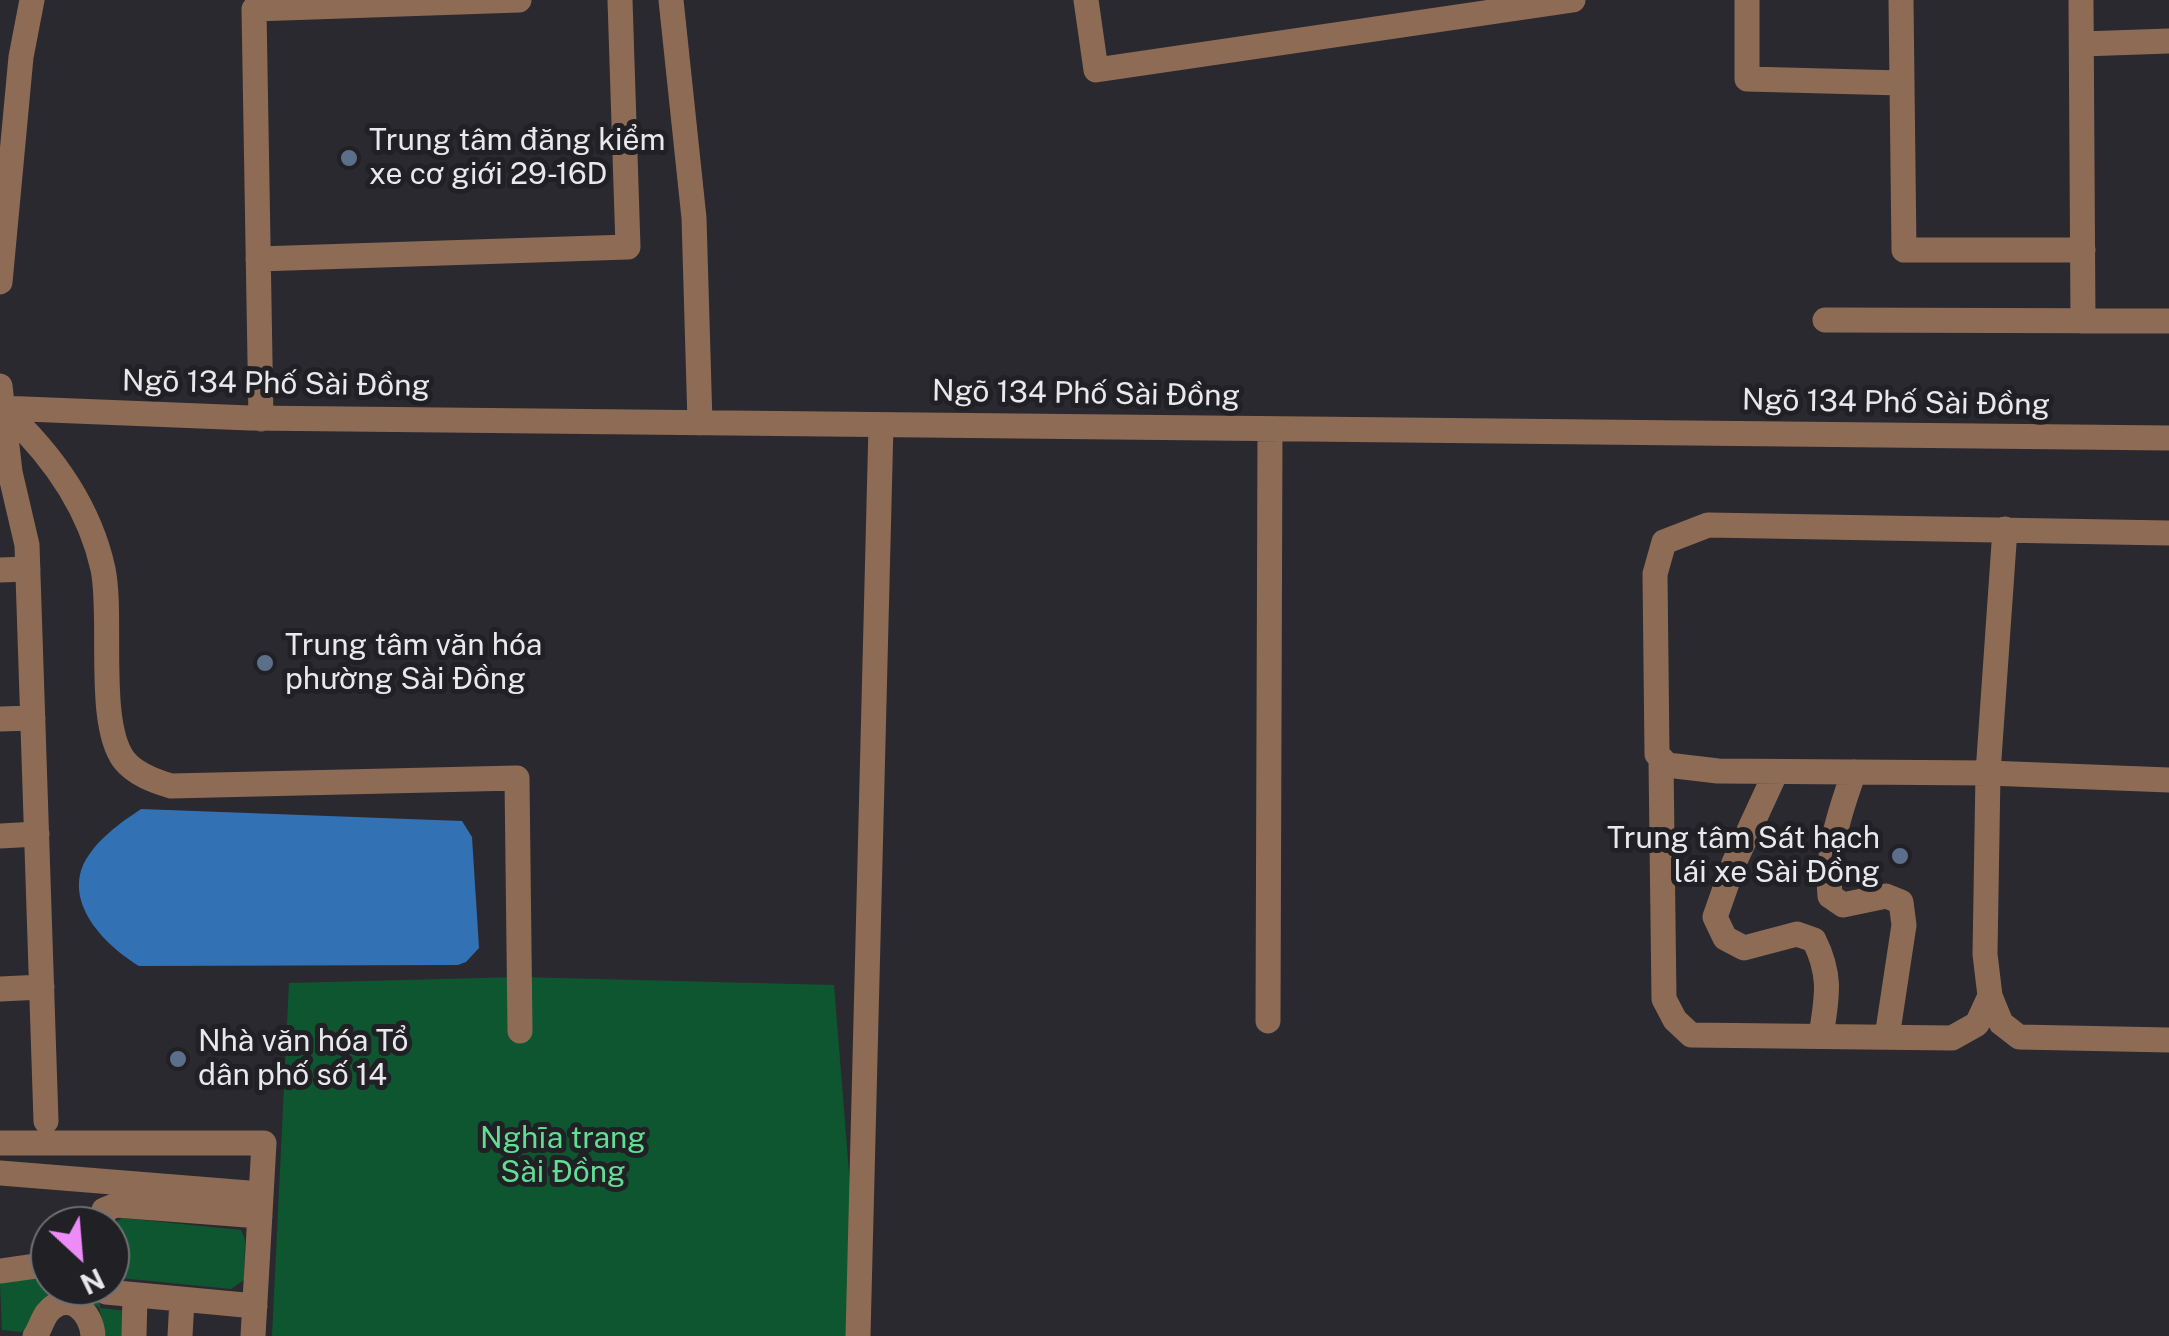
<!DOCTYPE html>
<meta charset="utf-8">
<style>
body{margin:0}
#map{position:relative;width:2169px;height:1336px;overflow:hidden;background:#2a292f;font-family:"Public Sans",sans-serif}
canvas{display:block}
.north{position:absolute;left:30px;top:1206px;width:100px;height:100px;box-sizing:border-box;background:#202025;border:2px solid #707075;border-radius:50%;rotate:154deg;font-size:28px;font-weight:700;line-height:40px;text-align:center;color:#e9e9ed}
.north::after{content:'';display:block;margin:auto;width:35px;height:45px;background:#ed8cf9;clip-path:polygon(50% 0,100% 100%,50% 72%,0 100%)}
</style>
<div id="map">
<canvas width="2169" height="1336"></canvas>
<div class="north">N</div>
</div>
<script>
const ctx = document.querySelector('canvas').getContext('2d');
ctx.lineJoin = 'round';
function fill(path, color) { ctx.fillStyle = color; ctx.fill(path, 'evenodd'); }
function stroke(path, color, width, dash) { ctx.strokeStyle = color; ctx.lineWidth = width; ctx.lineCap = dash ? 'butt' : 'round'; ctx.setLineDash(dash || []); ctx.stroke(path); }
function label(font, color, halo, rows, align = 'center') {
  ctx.font = font + ' "Public Sans",sans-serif'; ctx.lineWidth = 10; ctx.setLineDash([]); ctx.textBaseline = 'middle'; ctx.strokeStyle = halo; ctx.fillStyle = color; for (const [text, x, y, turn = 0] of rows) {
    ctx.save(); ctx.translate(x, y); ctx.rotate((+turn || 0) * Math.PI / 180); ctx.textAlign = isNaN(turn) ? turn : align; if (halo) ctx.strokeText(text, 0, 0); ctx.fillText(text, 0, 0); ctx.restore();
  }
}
const green = new Path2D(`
 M519 977 834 985 854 1235 849 1336H272L289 983Z
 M122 1218 241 1230 245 1239 244 1280 231 1289 110 1277V1226Z
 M50 1273V1286H100V1308L127 1311 126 1336H106L99 1308 85 1299 21 1332 2 1330 0 1283Z`);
const water = new Path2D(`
 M141 809 462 821 472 837 479 948 466 962 458 965 139 966C107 947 64 905 84 863 96 840 120 823 141 809Z`);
const minor = new Path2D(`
 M671 0 694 218 700 423
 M1086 0 1096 70 1573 0
 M1747 0V79L1902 83
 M1901 0 1904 250H2083
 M2081 0 2083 321
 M2082 44 2169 41
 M258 259 628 247 620 0
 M0 282 21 57 32 0
 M1825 320 2169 321
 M0 386 10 472 27 545 46 1121
 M0 408 250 418 2169 438
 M2 408C49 451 89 505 103 569 113 617 96 723 124 760 135 774 154 781 171 786L517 778 520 1031
 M261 419 254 9 519 0
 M2005 529 1988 773 1985 954 1990 996 2001 1023 2019 1037 2169 1040
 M2169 533 1708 525 1664 542 1655 574 1657 754 1667 765 1718 771 1988 773 2169 780
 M0 570 28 569
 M0 719 33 718
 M1661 761 1664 999 1675 1020 1691 1035 1952 1038 1977 1024 1990 996
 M1776 772 1734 863 1715 917 1725 938 1744 948 1797 934 1814 940C1832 976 1827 997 1821 1036
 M1854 772C1840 811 1826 854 1830 896L1843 905 1886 896 1901 902 1904 925 1887 1037
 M0 836 37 834
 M0 989 42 987
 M1268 1021 1270 429
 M0 1143H264L253 1336
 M0 1173 261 1194
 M101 1226 104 1210 116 1205 260 1216
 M0 1271 50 1264
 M106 1292 255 1306
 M35 1336C40 1329 42 1320 47 1313 68 1288 92 1312 93 1336
 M134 1336 135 1295
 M180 1336 182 1300
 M858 1336 881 425`);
const markers = [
 [349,158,10,"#5c6f8a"],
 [265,663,10,"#5c6f8a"],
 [1900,856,10,"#5c6f8a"],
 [178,1059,10,"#5c6f8a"]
];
const poiNames = [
 ["Trung tâm đăng kiểm",369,141],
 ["xe cơ giới 29-16D",369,175],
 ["Trung tâm văn hóa",285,646],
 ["phường Sài Đồng",285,680],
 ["Trung tâm Sát hạch",1880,839,"right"],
 ["lái xe Sài Đồng",1880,873,"right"],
 ["Nhà văn hóa Tổ",198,1042],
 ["dân phố số 14",198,1076]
];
const streetNames = [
 ["Ngõ 134 Phố Sài Đồng",276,384,1],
 ["Ngõ 134 Phố Sài Đồng",1086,394,1],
 ["Ngõ 134 Phố Sài Đồng",1896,403,1]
];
const parkNames = [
 ["Nghĩa trang",563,1139],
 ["Sài Đồng",563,1173]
];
fill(green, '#0e5630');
fill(water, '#3271b4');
stroke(minor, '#8e6b55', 25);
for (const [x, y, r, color] of markers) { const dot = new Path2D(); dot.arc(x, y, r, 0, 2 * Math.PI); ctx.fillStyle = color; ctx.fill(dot); stroke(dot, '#202025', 4); }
label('30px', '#e9e9ed', '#202025', poiNames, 'left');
label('30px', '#e9e9ed', '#202025', streetNames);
label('30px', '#62de94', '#202025', parkNames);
</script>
